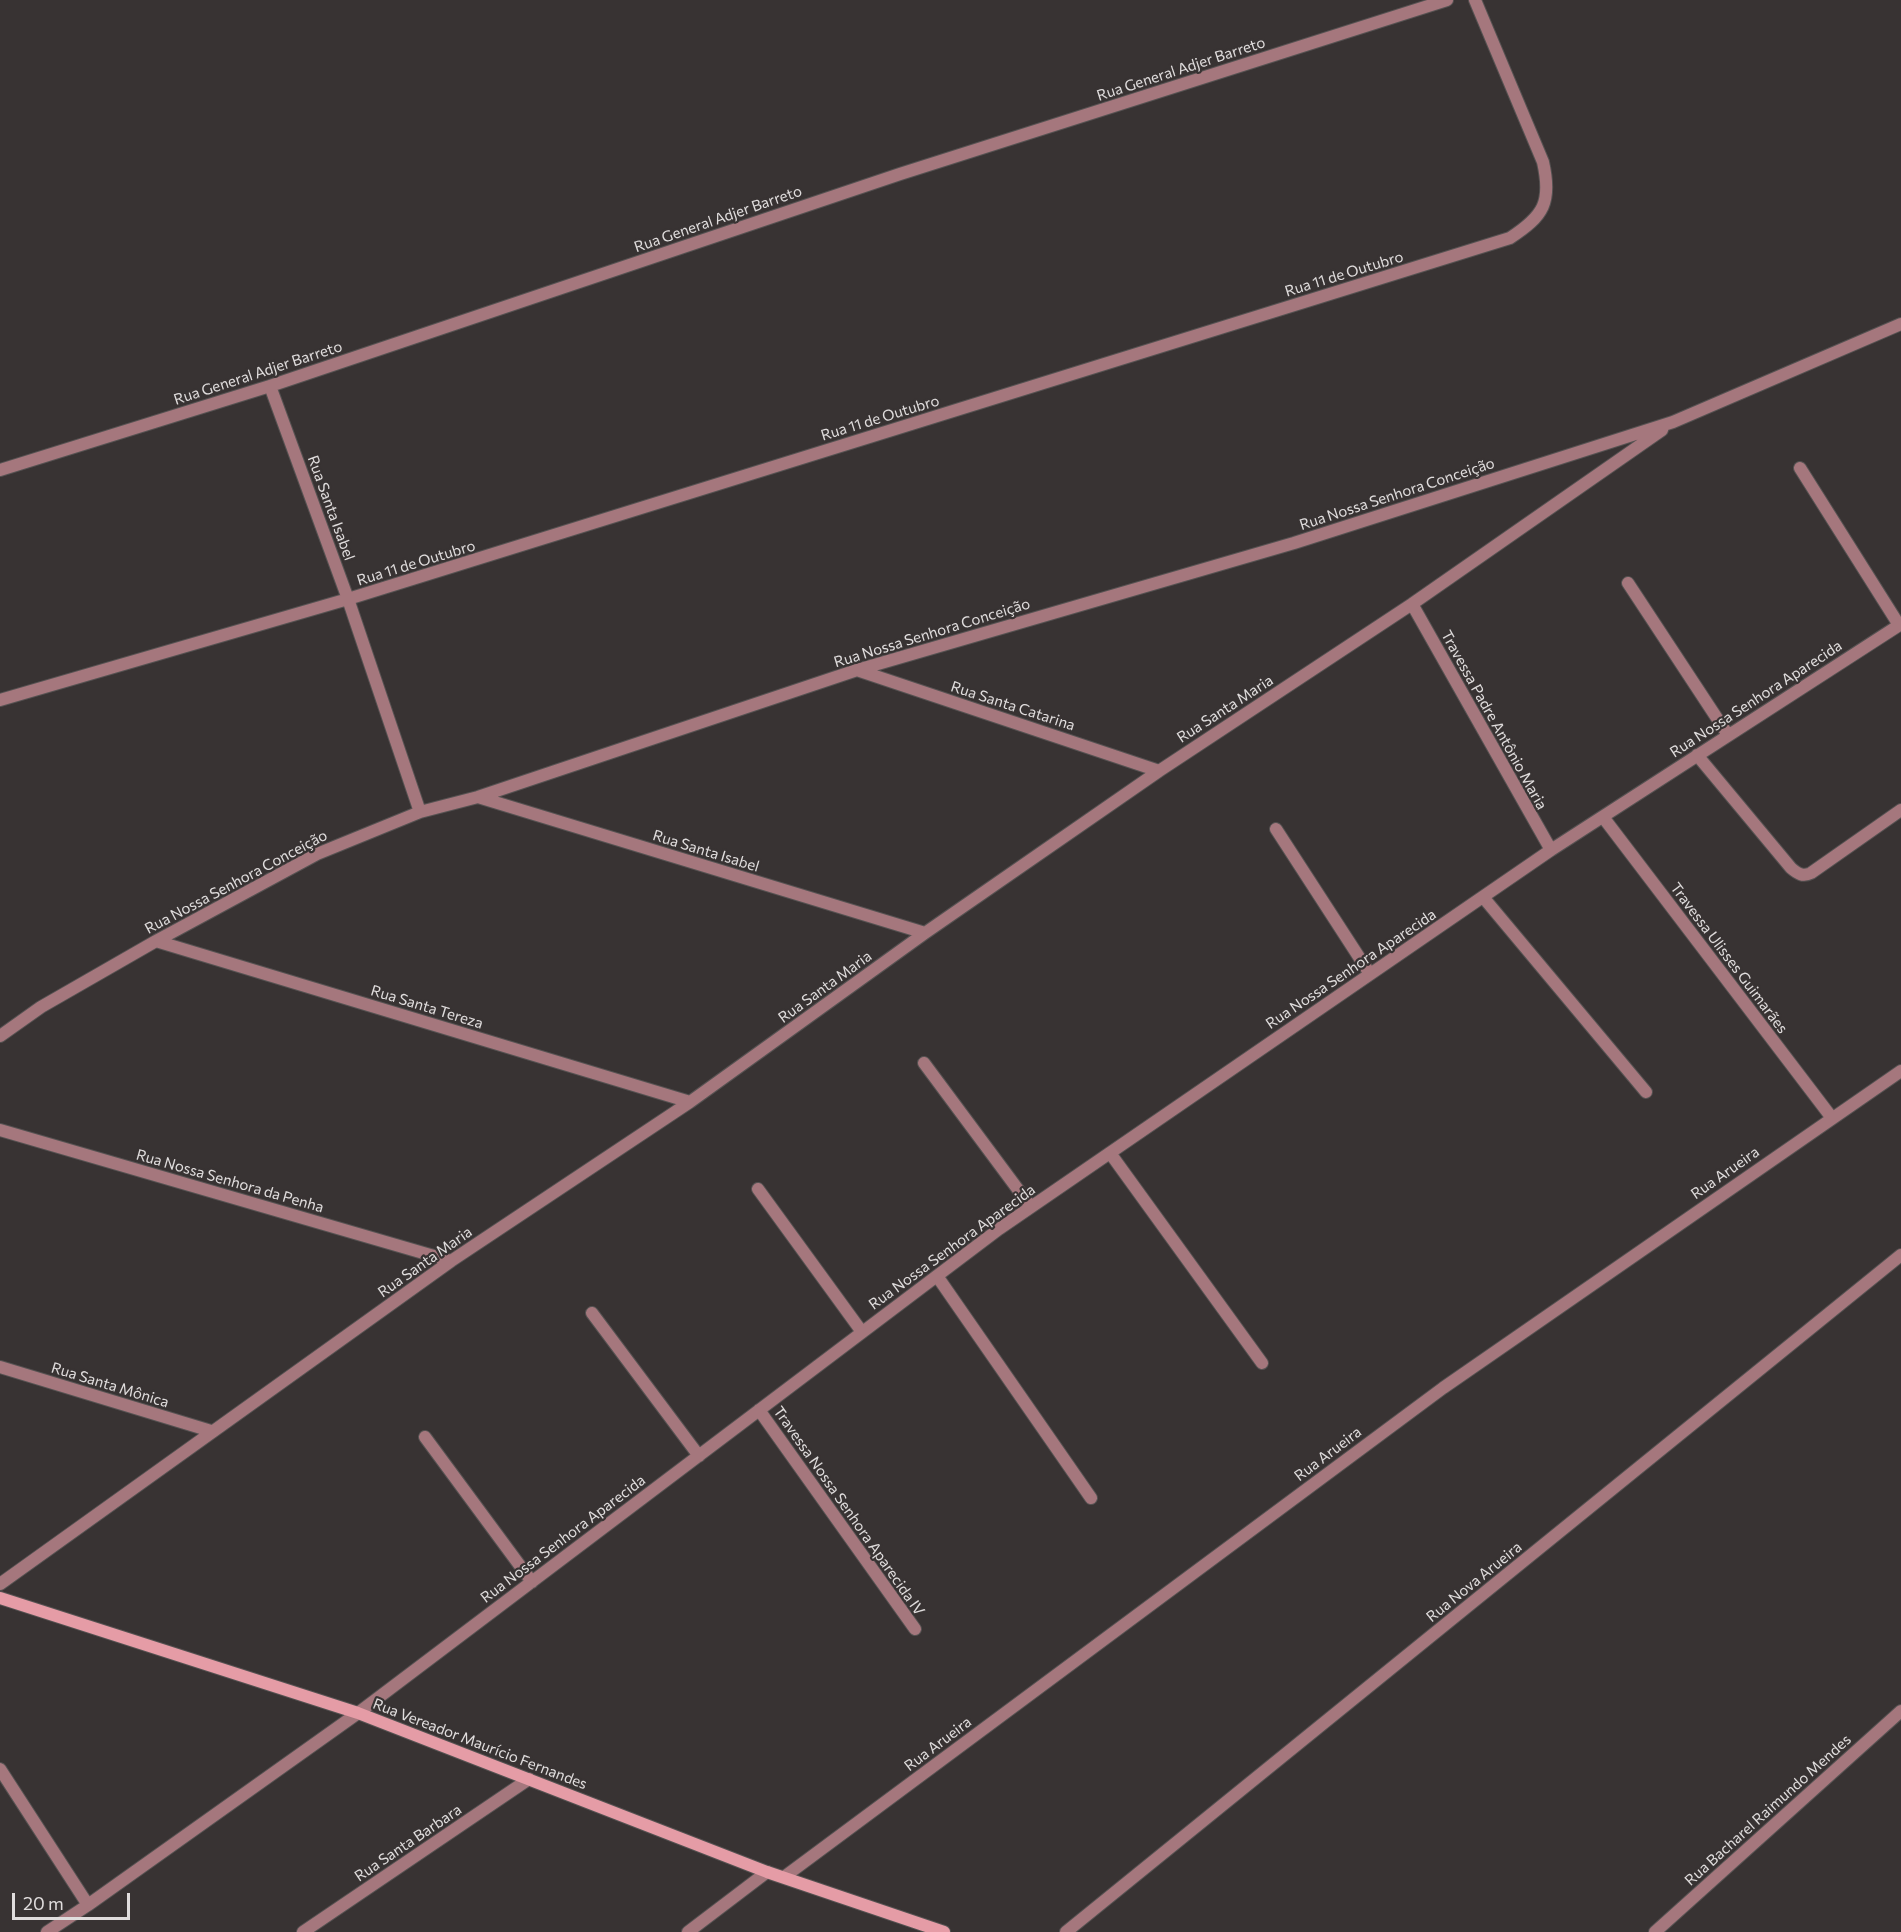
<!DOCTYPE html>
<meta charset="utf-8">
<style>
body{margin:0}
#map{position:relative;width:1901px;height:1932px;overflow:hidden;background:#383333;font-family:Commissioner,sans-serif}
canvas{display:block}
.scale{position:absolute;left:12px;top:1893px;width:118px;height:27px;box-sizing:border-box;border:3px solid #e0dddd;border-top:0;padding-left:8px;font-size:18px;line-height:21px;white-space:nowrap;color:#e0dddd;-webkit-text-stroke:4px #383333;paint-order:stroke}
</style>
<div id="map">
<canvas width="1901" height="1932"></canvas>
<div class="scale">20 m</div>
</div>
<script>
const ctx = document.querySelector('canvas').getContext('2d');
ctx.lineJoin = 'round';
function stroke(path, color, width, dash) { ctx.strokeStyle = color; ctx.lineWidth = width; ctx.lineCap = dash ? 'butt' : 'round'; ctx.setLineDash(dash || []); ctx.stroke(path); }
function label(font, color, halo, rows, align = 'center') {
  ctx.font = font + ' Commissioner,sans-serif'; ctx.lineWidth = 4.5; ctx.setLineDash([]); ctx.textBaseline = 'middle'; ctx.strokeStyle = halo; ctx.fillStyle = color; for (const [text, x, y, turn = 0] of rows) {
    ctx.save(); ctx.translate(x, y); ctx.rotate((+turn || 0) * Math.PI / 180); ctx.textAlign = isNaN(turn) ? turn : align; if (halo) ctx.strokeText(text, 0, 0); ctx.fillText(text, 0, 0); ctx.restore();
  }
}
const street = new Path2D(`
 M270 386 348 599 420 812
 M1800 468 1899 625
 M0 470 270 386 900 174 1447 0
 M1628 583 1728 735
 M1412 604 1551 850
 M857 670 1159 771
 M0 700 348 599 1510 238C1544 216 1552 202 1543 162L1475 0
 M1697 755 1791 868C1798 874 1803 877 1811 873L1901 810
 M478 797 925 933
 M1603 817 1832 1118
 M1276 829 1370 974
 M1483 897 1646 1092
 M156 941 690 1102
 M0 1036 41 1007 156 941 317 854 420 812 478 797 857 670 1294 543 1673 422 1901 324
 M924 1063 1031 1207
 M0 1130 451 1261
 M1110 1153 1262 1363
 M758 1189 862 1332
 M937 1276 1091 1498
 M592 1313 699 1456
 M0 1367 211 1431
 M759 1410 915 1629
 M425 1437 532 1582
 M0 1584 451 1261 690 1102 925 933 1159 771 1412 604 1662 430
 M0 1769 88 1905
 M784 1877 1443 1388 1901 1071
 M47 1932 88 1905 358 1713 999 1229 1551 850 1901 624
 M303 1932 529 1779
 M688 1932 767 1872
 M1066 1932 1901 1255
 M1655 1932 1901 1711`);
const secondary = new Path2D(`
 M0 1598 358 1713 767 1872 944 1932`);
const streetNames = [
 ["Rua General Adjer Barreto",1181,69,-18],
 ["Rua General Adjer Barreto",718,219,-19],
 ["Rua 11 de Outubro",1344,274,-17],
 ["Rua General Adjer Barreto",258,373,-18],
 ["Rua 11 de Outubro",880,418,-17],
 ["Rua Nossa Senhora Conceição",1397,494,-18],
 ["Rua Santa Isabel",331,508,70],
 ["Rua 11 de Outubro",416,563,-17],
 ["Rua Nossa Senhora Conceição",932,633,-17],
 ["Rua Nossa Senhora Aparecida",1756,699,-33],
 ["Rua Santa Catarina",1013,706,18],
 ["Rua Santa Maria",1225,709,-33],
 ["Travessa Padre Antônio Maria",1494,720,61],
 ["Rua Santa Isabel",706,851,17],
 ["Rua Nossa Senhora Conceição",236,882,-28],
 ["Travessa Ulisses Guimarães",1729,958,53],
 ["Rua Nossa Senhora Aparecida",1351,969,-34],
 ["Rua Santa Maria",825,987,-36],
 ["Rua Santa Tereza",427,1007,17],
 ["Rua Arueira",1725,1173,-35],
 ["Rua Nossa Senhora da Penha",230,1181,16],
 ["Rua Nossa Senhora Aparecida",952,1247,-36],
 ["Rua Santa Maria",425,1262,-35],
 ["Rua Santa Mônica",110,1385,17],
 ["Rua Arueira",1328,1454,-37],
 ["Travessa Nossa Senhora Aparecida IV",849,1511,55],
 ["Rua Nossa Senhora Aparecida",563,1539,-37],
 ["Rua Nova Arueira",1474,1582,-39],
 ["Rua Vereador Maurício Fernandes",480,1744,21],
 ["Rua Arueira",938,1744,-37],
 ["Rua Bacharel Raimundo Mendes",1768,1810,-42],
 ["Rua Santa Barbara",408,1843,-34]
];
stroke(street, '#565252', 14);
stroke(secondary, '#565252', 14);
stroke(street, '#a5777d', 12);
stroke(secondary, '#e59ca6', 12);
label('15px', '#e0dddd', '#383333', streetNames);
</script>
